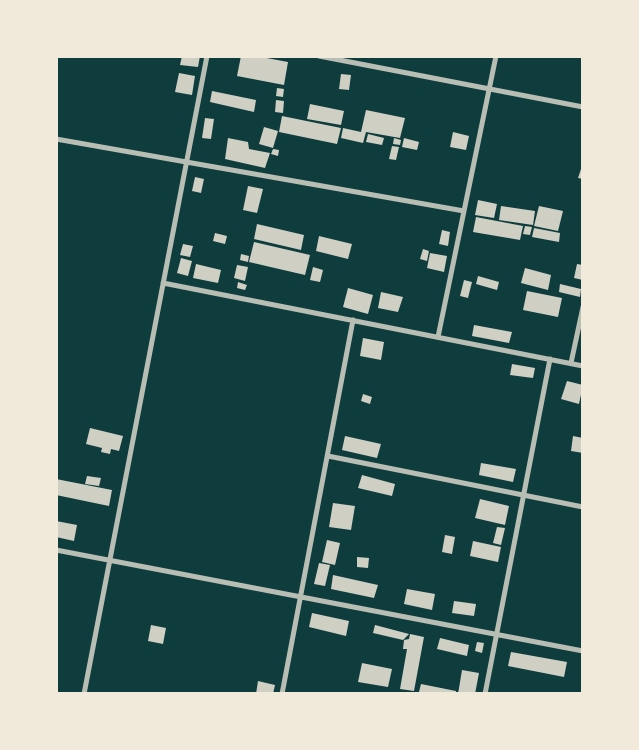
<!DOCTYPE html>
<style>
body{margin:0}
#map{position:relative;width:639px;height:750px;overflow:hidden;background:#0f3d3e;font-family:Overpass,sans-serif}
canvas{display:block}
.frame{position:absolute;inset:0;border:58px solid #f1e9da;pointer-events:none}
</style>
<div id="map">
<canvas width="639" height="750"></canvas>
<div class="frame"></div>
</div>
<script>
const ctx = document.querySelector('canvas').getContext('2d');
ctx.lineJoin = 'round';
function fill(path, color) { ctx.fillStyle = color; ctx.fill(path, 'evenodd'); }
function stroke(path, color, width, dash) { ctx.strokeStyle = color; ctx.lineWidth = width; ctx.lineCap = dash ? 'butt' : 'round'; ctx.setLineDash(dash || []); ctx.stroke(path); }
const building = new Path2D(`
 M182 56H200L198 67 180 65Z
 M241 56H256L288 62 284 85 237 76Z
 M179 73 195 76 192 95 175 92Z
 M341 74 351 75 349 90 339 89Z
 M277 88 284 89 283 97 276 96Z
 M212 91 256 100 254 112 210 102Z
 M276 100 284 101 283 113 275 112Z
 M310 104 344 111 341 125 307 119Z
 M366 110 405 118 400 138 366 132 363 143 341 138 343 128 361 132Z
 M282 116 341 128 337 144 279 132Z
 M205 118 214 119 211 139 202 138Z
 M264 127 278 131 273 148 259 144Z
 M453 132 469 136 466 150 450 147Z
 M368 134 384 138 382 145 366 142Z
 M228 138 248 142 249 149 270 153 265 168 225 159Z
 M394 138 401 140 400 145 393 144Z
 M404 138 419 142 417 150 402 147Z
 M392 146 399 147 396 160 389 159Z
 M273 149 279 150 278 156 271 154Z
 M583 163V179L578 178Z
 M195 177 204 179 201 193 192 191Z
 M248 186 263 189 257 213 243 210Z
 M478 200 497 204 494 218 475 215Z
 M501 206 535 211 533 225 499 220Z
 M539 206 563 211 558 231 534 226Z
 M476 217 523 226 520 240 473 232Z
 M257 224 304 235 301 250 254 239Z
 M525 226 532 227 530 235 523 234Z
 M534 228 560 233 559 242 532 237Z
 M442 230 450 232 448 246 439 244Z
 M215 233 227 236 225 244 213 241Z
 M319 236 352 244 348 259 316 251Z
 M254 242 310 255 305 275 249 262Z
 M183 244 193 246 190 257 180 255Z
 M423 249 429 251 427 261 420 259Z
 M430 253 447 256 444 272 427 268Z
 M241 254 249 256 248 262 240 260Z
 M181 258 192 261 188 276 177 273Z
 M196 264 221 270 218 283 193 278Z
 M577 264 583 265V280L574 278Z
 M237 265 248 267 245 281 234 278Z
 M313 267 323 270 320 282 310 280Z
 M525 268 551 275 548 290 521 283Z
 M478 276 499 282 497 290 476 284Z
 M464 280 472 282 468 298 460 296Z
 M238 282 247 285 245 290 237 288Z
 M560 284 581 289 580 297 559 292Z
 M348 288 373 295 368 314 343 307Z
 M527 291 562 298 558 317 523 310Z
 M381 292 403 297 398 312 378 308Z
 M474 325 512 332 509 343 472 336Z
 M363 338 384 342 381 360 360 356Z
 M512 364 535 368 533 378 510 375Z
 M567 381 583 385 579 404 561 399Z
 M363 394 372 397 370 404 361 401Z
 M90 428 123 436 119 451 111 449 110 454 101 452 102 448 86 444Z
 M345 436 381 444 377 458 342 450Z
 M573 436 583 438V453L571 451Z
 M481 463 516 469 513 482 479 475Z
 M362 475 395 484 392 496 358 488Z
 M87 476 101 478 99 486 85 484Z
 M56 479 112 490 109 506 56 495Z
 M480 499 509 506 505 525 475 518Z
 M333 503 355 506 351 530 329 527Z
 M56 521 77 525 74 541 56 537Z
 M497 527 505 528 501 545 493 543Z
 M445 535 455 537 452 554 442 552Z
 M327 540 340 543 335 565 322 562Z
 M473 541 501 547 498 562 470 556Z
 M357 557 369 558 368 568 357 567Z
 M319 563 330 565 325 586 314 584Z
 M333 575 378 585 374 598 331 589Z
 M407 589 435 594 432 610 404 604Z
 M454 601 476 604 474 616 452 613Z
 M312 613 349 621 346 636 309 627Z
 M151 625 166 628 163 644 148 641Z
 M375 625 409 634 403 640 373 633Z
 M410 634 424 637 414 691 400 689 407 649H403L404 640 409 639Z
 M440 638 469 645 467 656 437 649Z
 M477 642 484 643 482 653 475 651Z
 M511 652 567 662 564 677 508 666Z
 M362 663 392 669 388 687 358 682Z
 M462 670 479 673 475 694H458Z
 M258 681 275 685 273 694H256Z
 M421 684 456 691V694L419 692Z`);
const minor = new Path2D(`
 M319 56 583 107
 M56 139 464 211
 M163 283 583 366
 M438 337 496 56
 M571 363 583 307
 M328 456 583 507
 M56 550 583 651
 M84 694 207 56
 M282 694 353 320
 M485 694 550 359`);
fill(building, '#cfcfc3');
stroke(minor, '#b8beb3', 5);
</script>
